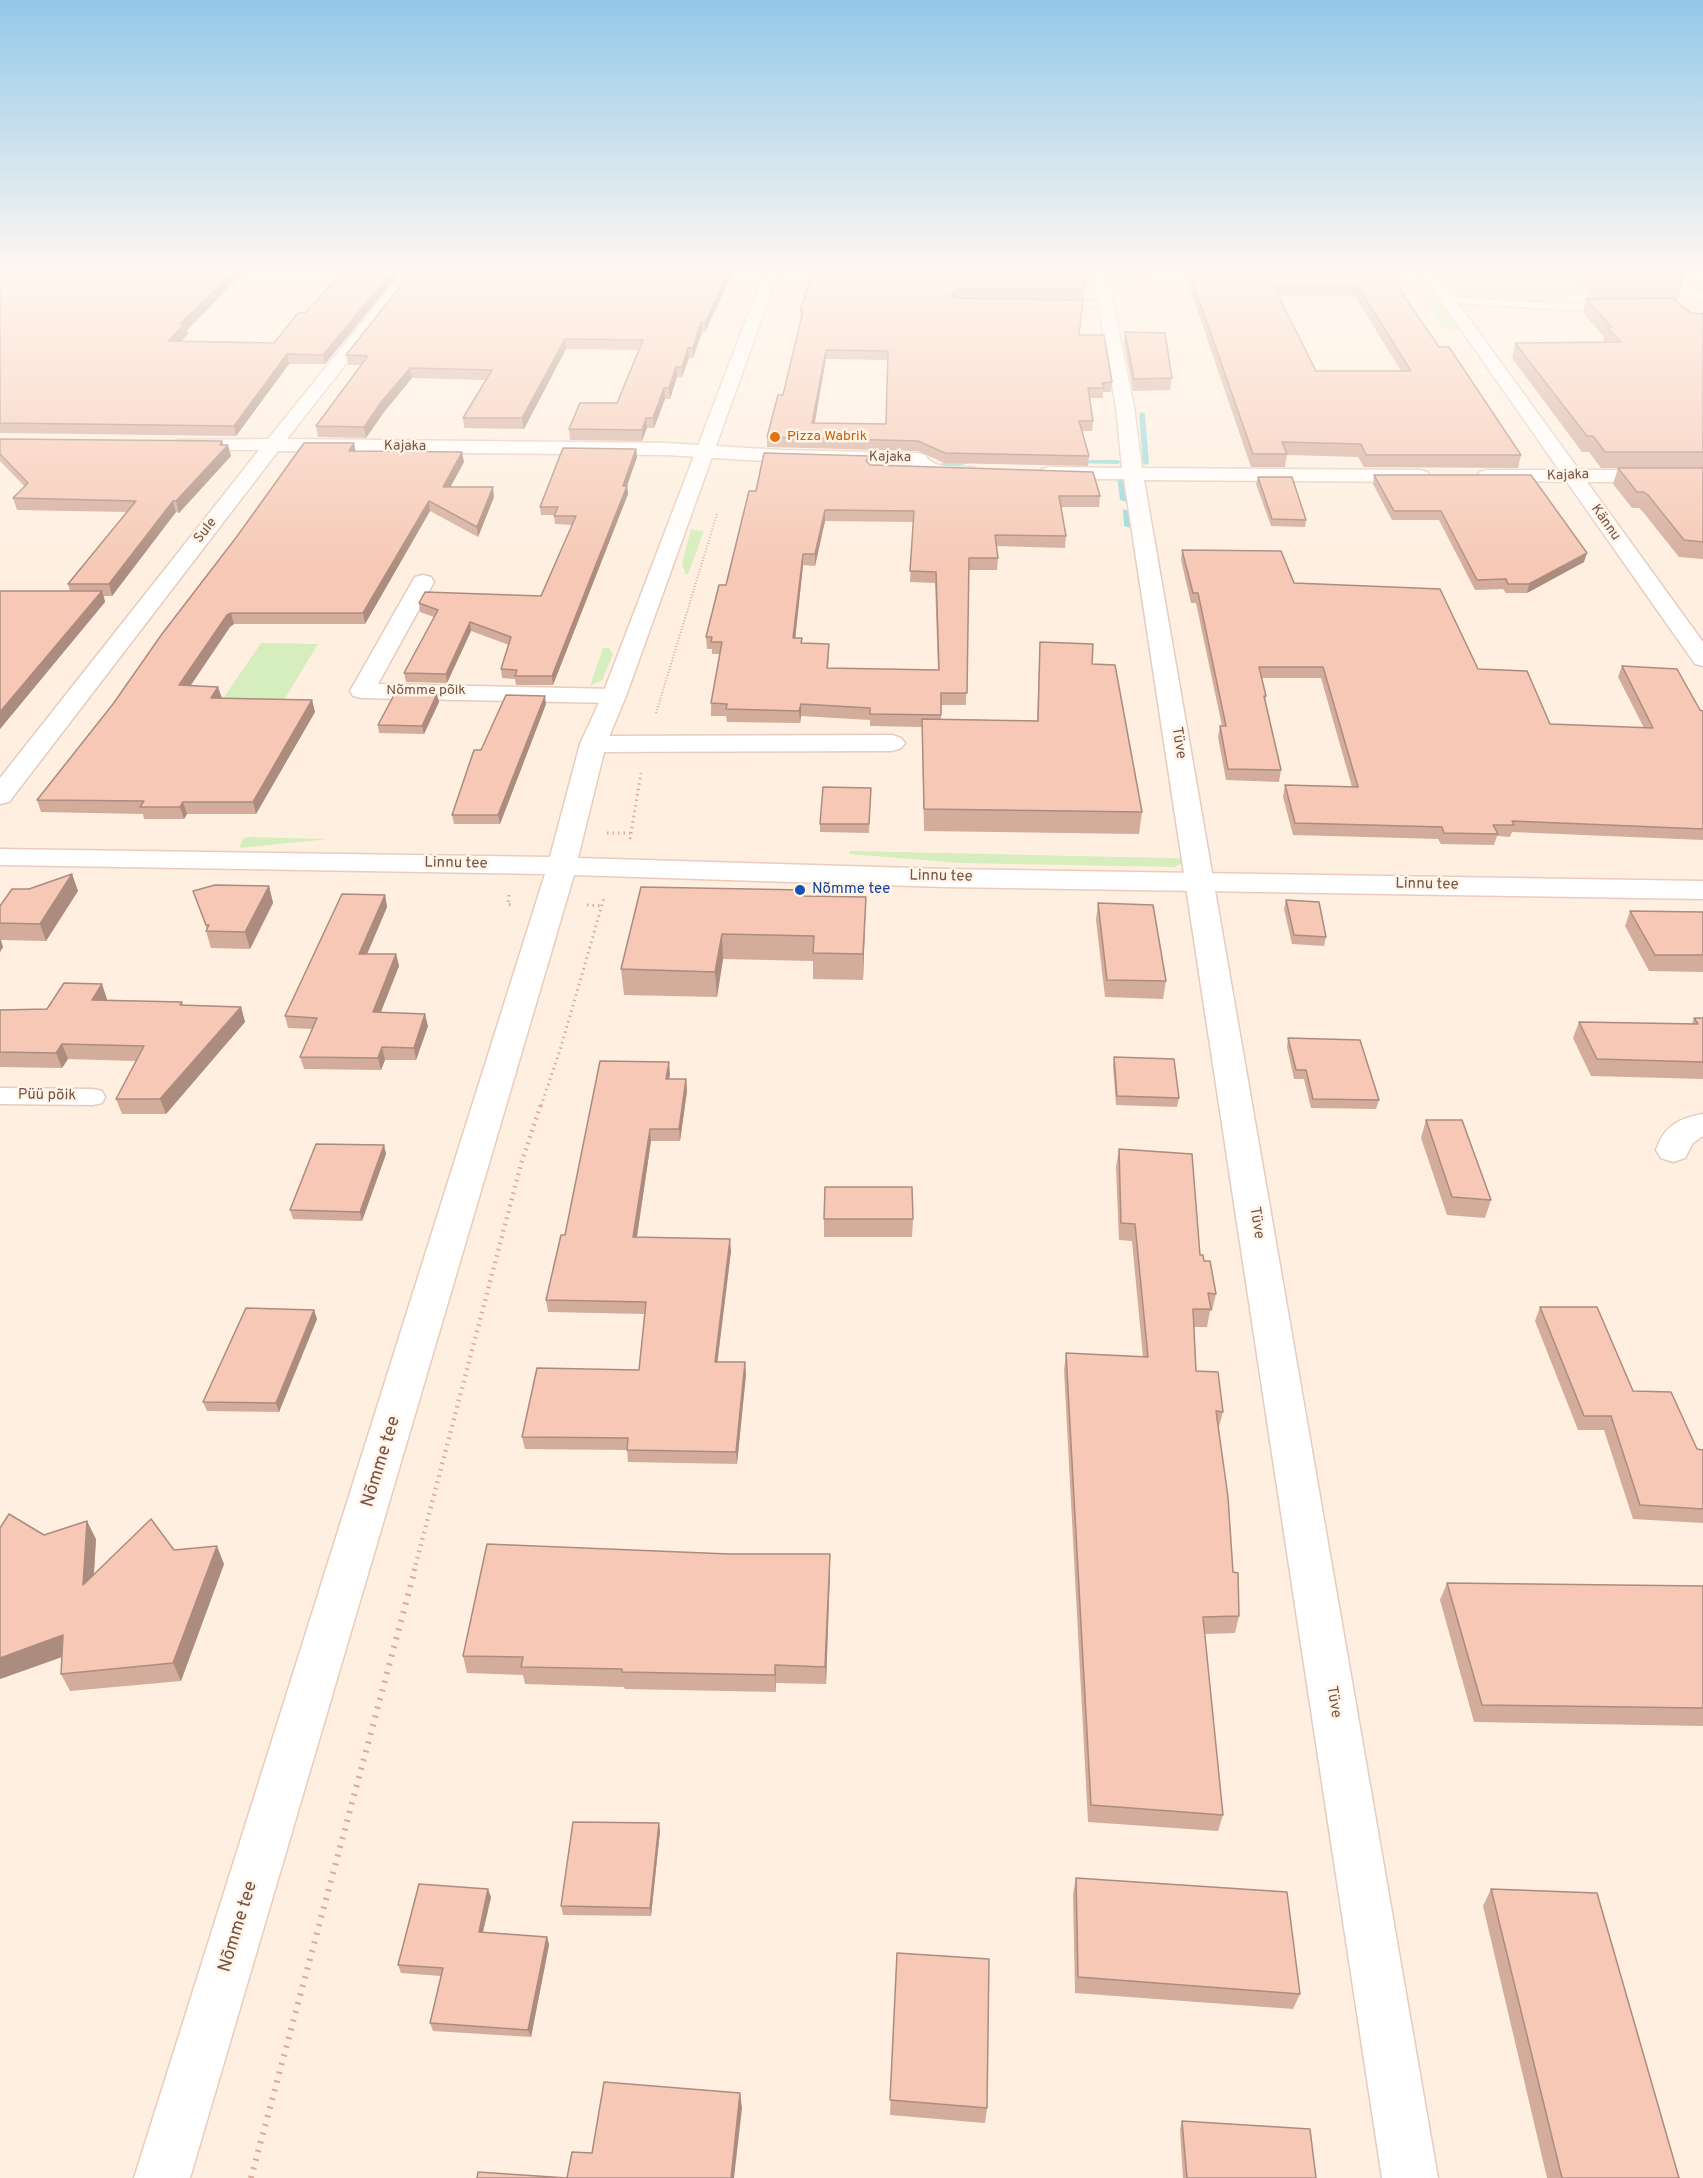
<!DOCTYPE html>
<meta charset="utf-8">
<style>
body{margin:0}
canvas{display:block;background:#feefe0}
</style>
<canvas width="1703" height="2178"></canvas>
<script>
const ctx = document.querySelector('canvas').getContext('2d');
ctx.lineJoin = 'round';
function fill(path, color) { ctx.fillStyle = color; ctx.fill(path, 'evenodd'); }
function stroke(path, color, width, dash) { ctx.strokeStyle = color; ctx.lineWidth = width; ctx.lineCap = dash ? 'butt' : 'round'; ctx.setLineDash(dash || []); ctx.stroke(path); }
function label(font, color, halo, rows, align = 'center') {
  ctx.font = font + ' Overpass,sans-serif'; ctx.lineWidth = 5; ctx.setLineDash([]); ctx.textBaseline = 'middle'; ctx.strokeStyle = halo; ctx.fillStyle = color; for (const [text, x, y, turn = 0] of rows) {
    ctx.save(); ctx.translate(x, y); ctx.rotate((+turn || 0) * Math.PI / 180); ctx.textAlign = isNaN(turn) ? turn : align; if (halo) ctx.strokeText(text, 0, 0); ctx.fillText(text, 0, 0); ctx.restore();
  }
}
const green = new Path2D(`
 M1432 268H1575L1623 295 1593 302 1585 296 1567 295 1570 301 1561 304 1467 299 1452 295Z
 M1416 290H1433L1461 329 1445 330Z
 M691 529 704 531 688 574 686 575 682 563Z
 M261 643 318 644 281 705 220 703Z
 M603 648H609L613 654 602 680 590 686Z
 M247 837 329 839 239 848 243 839Z
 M850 851 1168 858 1189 859 1175 867 961 863 849 854Z`);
const stream = new Path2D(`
 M1142 412 1145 414 1149 463 1146 465 1143 463 1139 414Z
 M973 458 975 459V461C962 465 945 471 932 465Z
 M1072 460H1118L1121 462 1118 464 1074 463 1072 462Z
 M908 463 910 464V466L886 468 882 466 886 464Z
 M1117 477 1124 479 1127 502 1120 500Z
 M1123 509 1130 511 1131 528 1124 526Z`);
const pathFar3 = new Path2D(`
 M656 713 717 514`);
const pathFar2 = new Path2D(`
 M607 833H630
 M630 839 641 773
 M509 895 508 905 514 904
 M587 905 602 906
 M541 1106 561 1047 604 898`);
const pathFar1 = new Path2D(`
 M414 1571 521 1164 541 1104`);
const path = new Path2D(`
 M251 2178 415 1569`);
const lane = new Path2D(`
 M1449 297 1563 304H1618L1624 307 1618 310H1563L1445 302 1443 300Z
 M1050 300 1105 301 1111 304 1105 307 1046 305 1044 303Z
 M0 1088 93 1089 102 1091 105 1097 102 1103 93 1105 0 1104Z`);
const street = new Path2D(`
 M406 268H421L287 439 666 443 781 450 918 453 925 455C936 472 957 464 974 468L977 472 974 476C955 481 924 480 910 465L781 462 666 455 278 451 9 802 0 804V778L259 450H185L178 448 176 444 178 440 268 439Z
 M1092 268H1106L1134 407 1142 468 1420 470 1427 472 1430 476 1427 480 1420 482 1144 480 1438 2178H1382L1124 479H1049L1042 477 1039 473 1042 469 1049 467 1122 468 1116 407Z
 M1418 268H1432L1579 470H1703V482H1587L1703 642V666L1695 664 1567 482 1480 480 1477 476 1480 472 1487 470H1559Z
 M1599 268H1622L1703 291V301L1601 271Z
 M423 575 431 577 434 582 378 684 614 689 623 691 626 696 623 701 614 703 362 698 353 696 350 691 412 582 415 577Z
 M892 735 901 738 905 743 901 748 892 751 593 752 584 749 580 744 584 739 593 736Z
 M1703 1114V1136L1693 1143 1685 1158 1673 1162 1661 1158 1656 1150C1664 1126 1679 1118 1703 1114Z`);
const secondary = new Path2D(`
 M766 268H780L626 696 606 744 578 858 945 869 1703 881V899L945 887 574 875 190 2178H134L545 874 0 865V849L550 857 580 744 602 696Z`);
const wall = new Path2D(`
 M0 268H248L187 330 188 334 181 341 274 343 305 313 347 268 325 364H289L236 436 0 433Z
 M415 268H735L705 332H702L693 358H689L682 377H677L670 399H665L654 428H647L642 441 570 440 569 429 617 403 639 350 566 349 524 429 464 428 463 418 486 380 412 378 384 412 366 438 318 437 316 426 361 365H348L346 355Z
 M814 268H1092L1091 274H1085L1083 299 958 298 1080 335 1112 382 1111 392H1103V398H1089L1093 421 1092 431H1082L1089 456 1088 466 944 463 918 451 767 447V437L783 395 801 320 800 311ZM826 359 888 360 886 424 814 423Z
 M1108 268H1154L1153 275 1110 274Z
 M1183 268H1385L1439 347 1521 455 1518 468 1364 467 1358 457 1287 455 1285 467H1251ZM1278 296H1355L1401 371H1316Z
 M1575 268H1687L1677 302 1691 313 1700 314 1703 312V559L1679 557 1643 512 1639 508H1632L1613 484 1618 468H1627H1601L1589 452H1582L1512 358 1515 343 1604 342 1603 341 1604 337 1583 313 1586 299H1596L1577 279Z
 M1125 332 1172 378 1170 390 1133 391 1124 344Z
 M0 439 223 445 231 456 179 513 176 512 112 596H104L105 602 0 729V591H70L68 584 127 512 17 510 13 498 25 487 0 461Z
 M354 443 355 451 464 462 450 487 494 497 478 537 430 511 365 624H234L230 627 190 686 221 698 312 700 315 712 256 814H187L184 819H144L143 814 41 812 37 800Z
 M636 449 637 457 627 486 628 494 553 685H516L515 679 502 678 501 669 509 645 471 631 447 683 406 682 404 673 434 617 420 612 419 603 541 596 572 525 555 524 554 515H541L540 507Z
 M869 456V464L870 465 1100 496 1099 507H1061L1066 536 1065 548 996 546 998 558 997 570H969L966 705H941V719L1037 721 1039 662 1040 642 1092 664 1142 812 1139 834 924 831 922 727 870 726V720L801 716 800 723 727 722 726 716H711V703L720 654H712V649H707L706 637 726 585 756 491ZM825 521 913 522 910 582 935 583 938 670 828 668 829 656 802 643 795 638 803 565 815 566Z
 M1374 475 1584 562 1527 593H1506L1503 589 1475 590 1439 520H1392L1373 484Z
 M1258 477 1306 520 1305 527 1271 526 1256 484Z
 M1182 550 1294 583 1478 669 1550 724 1644 728 1618 677 1622 666 1700 710 1703 711V840L1512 832 1510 837 1497 836 1494 845 1441 844 1438 839 1293 835 1283 797 1285 785 1352 787 1321 678H1261L1266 696 1265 701 1281 770 1279 782 1226 780 1218 737 1220 726H1222L1196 603H1191L1181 560Z
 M437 694 439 702 424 734 379 733 378 725Z
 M546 704 500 824H454L452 815 481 750Z
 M871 788 869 833 820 832V824Z
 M72 874 78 891 46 941 1 940 3 947 0 952V906L29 889Z
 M269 886 273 903 250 949 211 948 206 931 207 930 193 891Z
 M385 895 387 907 367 954H396L399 966 381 1012 428 1026 416 1060H385L381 1070 304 1069 300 1057 312 1029 288 1028 285 1016Z
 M804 896 866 897 863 980 813 979V961L723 959 717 997 624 995 621 969Z
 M1286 900 1326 937 1324 946 1292 944 1284 909Z
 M1098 903 1166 981 1163 999 1105 997 1096 920Z
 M1630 911 1703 912V972L1649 971 1625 926Z
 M107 999 106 1000 182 1002 183 1005 241 1007 245 1022 166 1114H122L116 1099 136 1061 68 1059 62 1068 0 1067V1010L47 1009Z
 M1694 1018H1703V1079L1591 1076 1573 1038 1579 1022 1692 1024Z
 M1288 1038 1379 1100 1376 1109 1311 1108 1304 1079H1294L1287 1047Z
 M1114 1057 1179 1098 1177 1107 1116 1105 1113 1066Z
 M670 1074 669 1079H686L687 1091 680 1141H651L637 1237 731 1251 717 1362H745L746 1374 737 1464 628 1462 627 1450 525 1449 522 1437 639 1370 645 1314 548 1312 546 1300 565 1235Z
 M1426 1120 1491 1200 1485 1218 1447 1215 1421 1138Z
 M384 1145 386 1154 362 1221 293 1219 290 1210Z
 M1119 1149 1204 1261 1216 1294 1212 1311H1210L1207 1327H1194L1196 1371 1223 1412 1218 1430 1233 1572 1239 1616 1235 1633 1205 1634 1223 1815 1218 1831 1088 1822 1064 1370 1066 1353 1143 1357 1132 1241 1119 1240 1116 1167Z
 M824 1219H913L912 1237H824Z
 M1540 1307 1697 1449 1703 1450V1523L1633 1519 1604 1430H1578L1535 1321Z
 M314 1310 317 1319 279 1412 207 1411 203 1402Z
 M0 1528 44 1535 96 1539 94 1574 174 1550 224 1564 181 1681 70 1691 61 1674 62 1657 0 1679Z
 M729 1554H830V1572L826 1684 776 1683V1692L625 1689 624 1687 525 1684 523 1675 467 1673 463 1656Z
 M1447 1583 1703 1586V1726L1474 1722 1440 1600Z
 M660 1831 651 1916 563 1915 561 1906Z
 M1076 1878 1300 1994 1293 2009 1075 1993 1073 1894Z
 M1491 1889 1679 2178H1547L1483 1906Z
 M491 1897 483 1932 547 1937 549 1945 531 2037 433 2031 430 2023 441 1976 401 1973 398 1965Z
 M897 1953 987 2108 985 2123 890 2115Z
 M1182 2121 1316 2178H1183L1180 2129Z`);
const shadedWall = new Path2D(`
 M237 268H248L187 330 188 334 171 351 168 341 180 324Z
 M395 268H404L325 364 323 355Z
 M730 268H735L705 332V323Z
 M959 289V298L951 303V294Z
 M701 322 702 332 693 358V348Z
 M565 339 566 349 524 429 522 418Z
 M688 348 689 358 682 377V367Z
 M826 350V359L813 433 812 423Z
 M287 354 289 364 236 436 234 426Z
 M676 367 677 377 670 399 669 388Z
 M410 368 412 378 384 412 366 438 364 427 382 401Z
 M664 388 665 399 654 428 653 418Z
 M646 418 647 428 642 441V430Z
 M222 441 224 449 228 445 231 456 179 513 176 501Z
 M354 443 356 453 349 451Z
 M636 449 637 457 624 494 627 486 628 494 553 685 552 676 623 486Z
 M462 452 464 462 445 497 443 487Z
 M493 487 494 497 478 537 477 527Z
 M173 501 176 512 112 596 109 584Z
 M429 501 430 511 365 624 363 613Z
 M825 510V521L815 566V554Z
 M1587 553 1584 562 1527 593 1529 584Z
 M803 554V565L794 650 793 638Z
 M102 591 105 602 0 729V712Z
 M231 613 234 624 230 627 183 697 179 685 227 615Z
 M470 622 471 631 447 683 446 674Z
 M218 687 222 698H211Z
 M437 694 439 702 424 734 422 726Z
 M545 696 546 704 500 824 498 815Z
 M312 700 315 712 256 814 253 802Z
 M801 704V716L800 723 799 711Z
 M183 802 187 814 184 819 180 807Z
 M72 874 78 891 46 941 40 924Z
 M269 886 273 903 250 949 245 932Z
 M385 895 387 907 362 966 359 954Z
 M866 897 865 922 863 980V954Z
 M722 934 723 959 717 997 715 972Z
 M0 938 3 947 0 952Z
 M396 954 399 966 376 1024 373 1012Z
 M102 984 107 999 97 1015 92 1000Z
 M241 1007 245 1022 166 1114 160 1099Z
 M425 1014 428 1026 416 1060 414 1048Z
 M62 1044 68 1059 62 1068 56 1053Z
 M382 1047 385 1060 381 1070 378 1058Z
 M669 1062 670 1074 667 1091 666 1079Z
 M686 1079 687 1091 680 1141 679 1129Z
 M650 1129 651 1141 635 1249 633 1237Z
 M384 1145 386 1154 362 1221 360 1212Z
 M730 1239 731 1251 716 1374 715 1362Z
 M314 1310 317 1319 279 1412 276 1403Z
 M745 1362 746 1374 737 1464 736 1452Z
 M87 1521 96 1539 92 1602 83 1585Z
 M217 1546 224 1564 181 1681 173 1663Z
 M830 1554V1572L826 1684 825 1667Z
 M63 1635 73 1653 0 1679V1658Z
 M775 1665 776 1683V1692L775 1675Z
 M659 1823 660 1831 651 1916 650 1908Z
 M488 1889 491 1897 481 1940 479 1932Z
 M547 1937 549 1945 531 2037 528 2030Z
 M740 2093 742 2108 734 2178H731Z`);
const building = new Path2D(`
 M0 268H237L180 324H185L168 341 274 343 298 313H305L347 268H395L323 355 287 354 234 426 0 423Z
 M415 268H730L705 323 701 322 693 348H688L682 367H676L669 388H664L653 418H646L642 430 569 429 580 403H617L643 340 565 339 522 418H463L492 370 410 368 382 401 364 427 316 426 368 356 346 355Z
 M814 268H1086L1084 290 959 289 951 294 955 298 1083 300 1079 335H1104L1112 382 1102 383 1104 388H1088L1093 421H1079L1089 456 945 453 918 441 767 437 778 395H783L803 311H800ZM826 350 888 351 886 424 812 423Z
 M1188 268H1385L1439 347H1449L1521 455H1366L1361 444 1282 442 1287 454H1253ZM1273 285H1357L1411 371H1316Z
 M1672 298 1691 313 1700 314 1703 312V452H1605L1593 436H1587L1515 343 1621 342 1607 327H1612L1586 299Z
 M1125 332 1165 333 1172 378 1134 379Z
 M0 439 222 441 220 445H228L176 501H173L109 584H68L136 501 13 498 28 483 0 454Z
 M304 443H354L349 451 462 452 443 487H493L477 527 429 501 363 613H231L227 615 179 685 218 687 211 698 312 700 253 802H183L180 807H140L144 801 37 800 113 704 162 634 238 535Z
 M563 448 636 449 623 486H627L552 676H515L517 670 501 669 511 637 470 622 446 674 404 673 438 610 419 603 425 592 541 596 576 516H554L558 507H540Z
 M764 453 869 456 866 461 870 465 1093 472 1100 496H1059L1066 536 995 535 998 558H969L967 693H941V715L870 714V708L801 704 799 711 726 709 727 704 711 703 722 642H711L712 637H706L719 585H726L749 491H756ZM825 510 914 511 910 571 936 572 939 670 827 668 829 644 801 643 802 638H793L803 554H815Z
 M1618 468H1703V542L1684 540 1648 495 1644 492H1637Z
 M1374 475H1531L1587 553 1529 584H1508L1506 579 1477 580 1441 511H1394Z
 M1258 477H1292L1306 520 1272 519Z
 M1182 550 1281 551 1294 583 1440 589 1478 669 1527 671 1550 724 1653 728 1622 666 1677 669 1700 710 1703 711V829L1512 821 1514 825H1493L1498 834 1444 833 1442 827 1295 823 1285 785 1358 787 1323 667H1259L1266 696H1264L1281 770 1228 769 1220 726H1226L1198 593H1193Z
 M0 591H102L0 712Z
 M1040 642 1093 644 1092 664 1115 665 1142 812 924 809 922 719 1038 721Z
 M395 693 437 694 422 726 378 725Z
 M506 695 545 696 498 815H452L474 750H481Z
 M823 787 871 788 869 824H820Z
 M72 874 40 924 0 923V906L12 889H29Z
 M215 885 269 886 245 932 206 931 209 925H206L193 891Z
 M641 887 804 890V896L866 897 863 954 813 953 814 936 722 934 715 972 621 969Z
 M342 894 385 895 359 954H396L373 1012 425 1014 414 1048 382 1047 378 1058 300 1057 317 1018 285 1016Z
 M1286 900 1319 902 1326 937 1294 935Z
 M1098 903 1153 905 1166 981 1107 980Z
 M1630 911 1703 912V955H1655Z
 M64 983 102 984 92 1000 182 1002 180 1005 241 1007 160 1099H116L144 1046 62 1044 56 1053 0 1052V1010L47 1009Z
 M1694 1018H1703V1062L1597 1059 1579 1022 1698 1024Z
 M1288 1038 1360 1040 1379 1100 1313 1099 1306 1070H1296Z
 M1114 1057 1174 1059 1179 1098 1117 1096Z
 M600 1061 669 1062 666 1079H686L679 1129H650L633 1237 730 1239 715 1362H745L736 1452 627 1450 628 1438 522 1437 537 1368 639 1370 646 1302 546 1300 561 1235H565Z
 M1426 1120H1462L1491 1200 1452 1197Z
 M316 1144 384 1145 360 1212 290 1210Z
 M1119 1149 1192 1154 1200 1255H1203L1204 1261H1210L1216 1294 1208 1293 1211 1309H1193L1196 1371 1218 1372 1223 1412 1216 1411 1228 1497 1233 1572 1238 1573 1239 1616 1203 1617 1223 1815 1091 1805 1066 1353 1148 1357 1135 1224 1121 1223Z
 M825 1187H912L913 1219H824Z
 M1540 1307H1597L1633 1391 1671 1392 1697 1449 1703 1450V1509L1640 1505 1611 1416H1584Z
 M246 1308 314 1310 276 1403 203 1402Z
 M9 1514 44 1535 87 1521 83 1585 151 1519 174 1550 217 1546 173 1663 61 1674 63 1635 0 1658V1528Z
 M487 1544 729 1554H830L825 1667 775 1665V1675L622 1672V1669L521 1667 523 1657 463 1656Z
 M1447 1583 1703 1586V1708L1482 1705Z
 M573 1822 659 1823 650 1908 561 1906Z
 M1076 1878 1287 1892 1300 1994 1078 1977Z
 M419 1884 488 1889 479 1932 547 1937 528 2030 430 2023 443 1968 398 1965Z
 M1491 1889 1597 1893 1679 2178H1562Z
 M897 1953 989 1959 987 2108 890 2100Z
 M604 2082 740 2093 731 2178H477L478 2172 567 2178 572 2152 592 2153Z
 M1182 2121 1310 2129 1316 2178H1187Z`);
const markers = [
 [775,437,6,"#e8710a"],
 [800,890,6,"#1a4fb4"]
];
const farFoodnames = [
 ["Pizza Wabrik",787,437]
];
const farStreetnames = [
 ["Kajaka",405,447,1],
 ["Kajaka",890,458,1],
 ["Kajaka",1568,476,-2],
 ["Kännu",1605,523,55],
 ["Sule",206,531,-52],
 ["Nõmme põik",426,691]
];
const streetNames = [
 ["Tüve",1178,743,81],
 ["Linnu tee",456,864,1],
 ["Linnu tee",941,877,1],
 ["Linnu tee",1427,885,1],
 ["Püü põik",47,1096,1],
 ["Tüve",1256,1223,81],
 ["Tüve",1333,1702,81]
];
const transitNames = [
 ["Nõmme tee",812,890]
];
const nearStreetnames = [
 ["Nõmme tee",382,1462,-73],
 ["Nõmme tee",239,1927,-73]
];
fill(green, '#d6edbd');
fill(stream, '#98d9dc');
stroke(lane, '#e5ccbe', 3);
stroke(street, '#e5ccbe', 3);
stroke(secondary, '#ebccba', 3);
stroke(pathFar3, '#dbab98', 2, [1, 2]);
stroke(pathFar2, '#dbab98', 3, [1.5, 4]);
stroke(pathFar1, '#dbab98', 4.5, [1.5, 5]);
stroke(path, '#dbab98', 6, [2, 7]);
fill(lane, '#fff');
fill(street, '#fff');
fill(secondary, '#fff');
fill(wall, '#d4ac9c');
fill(shadedWall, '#ac8c7f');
fill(building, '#f6c8b5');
stroke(building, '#ac8c7f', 1.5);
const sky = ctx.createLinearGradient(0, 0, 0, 573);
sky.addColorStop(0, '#93c8e8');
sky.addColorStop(0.47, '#fff8f1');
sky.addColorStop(1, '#fff8f100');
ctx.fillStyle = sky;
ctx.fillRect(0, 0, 1703, 573);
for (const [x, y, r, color] of markers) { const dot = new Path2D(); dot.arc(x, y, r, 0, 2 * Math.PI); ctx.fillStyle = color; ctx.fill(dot); stroke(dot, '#fff4e8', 2); }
label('14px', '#c56008', '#fff4e8', farFoodnames, 'left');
label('14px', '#775245', '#fff4e8', farStreetnames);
label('15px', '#775245', '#fff4e8', streetNames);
label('15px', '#164399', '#fff4e8', transitNames, 'left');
label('18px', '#775245', '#fff4e8', nearStreetnames);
</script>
